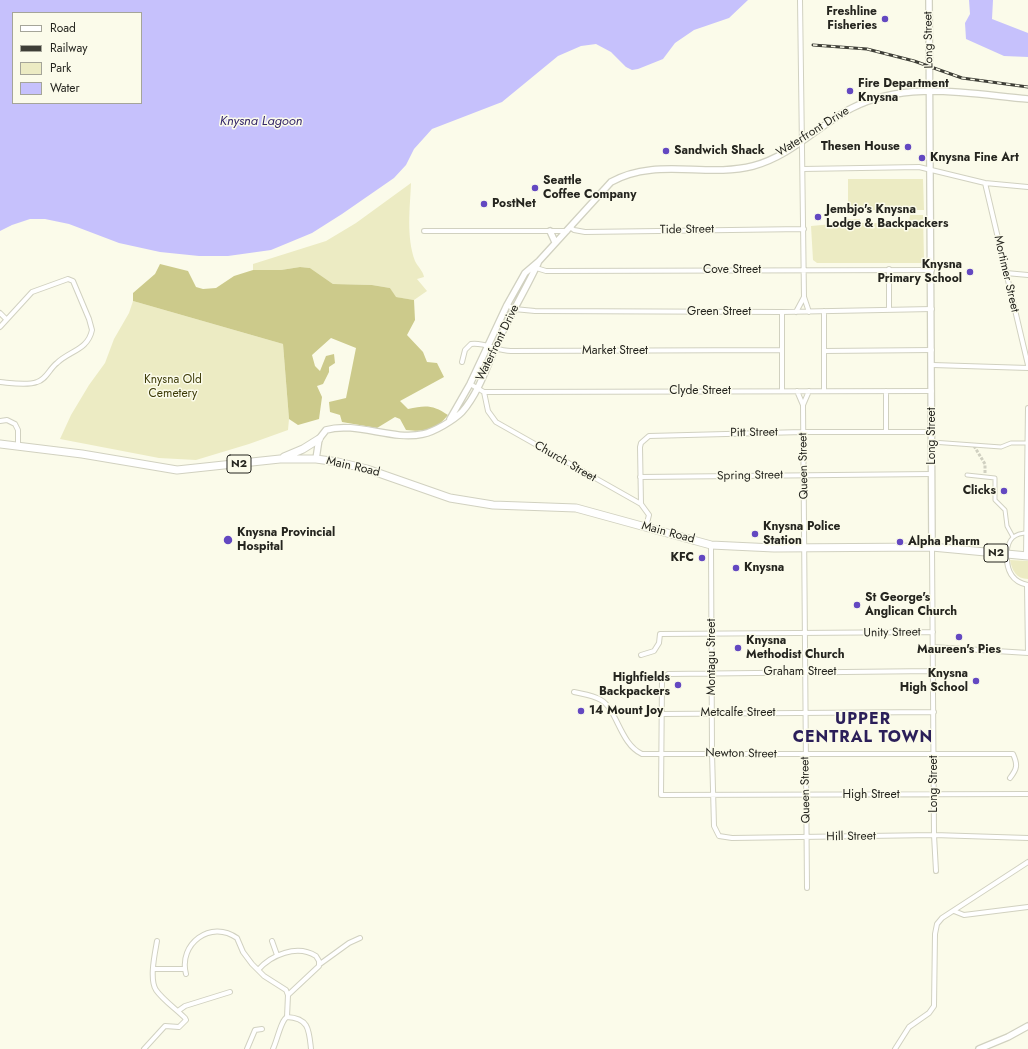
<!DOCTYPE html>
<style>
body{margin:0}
#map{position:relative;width:1028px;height:1049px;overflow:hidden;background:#fbfbea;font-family:Jost,sans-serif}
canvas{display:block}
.legend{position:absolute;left:12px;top:12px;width:130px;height:92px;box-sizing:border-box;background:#fbfbea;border:1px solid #a5a599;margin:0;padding:5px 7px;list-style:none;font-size:12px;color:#25251f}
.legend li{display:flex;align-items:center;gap:8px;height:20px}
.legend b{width:20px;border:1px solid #a5a599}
</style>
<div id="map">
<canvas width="1028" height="1049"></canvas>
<ul class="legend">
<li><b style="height:5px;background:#fff"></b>Road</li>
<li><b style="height:5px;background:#3e3e37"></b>Railway</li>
<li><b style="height:11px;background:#ecebc3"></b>Park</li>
<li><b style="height:11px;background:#c6c1fc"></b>Water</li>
</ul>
</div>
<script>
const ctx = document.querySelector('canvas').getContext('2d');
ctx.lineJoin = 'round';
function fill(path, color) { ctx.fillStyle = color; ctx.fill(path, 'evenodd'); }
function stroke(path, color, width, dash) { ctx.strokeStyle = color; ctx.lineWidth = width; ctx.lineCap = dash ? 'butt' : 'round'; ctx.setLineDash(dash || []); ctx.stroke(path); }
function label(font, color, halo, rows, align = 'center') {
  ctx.font = font + ' Jost,sans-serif'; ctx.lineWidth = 3; ctx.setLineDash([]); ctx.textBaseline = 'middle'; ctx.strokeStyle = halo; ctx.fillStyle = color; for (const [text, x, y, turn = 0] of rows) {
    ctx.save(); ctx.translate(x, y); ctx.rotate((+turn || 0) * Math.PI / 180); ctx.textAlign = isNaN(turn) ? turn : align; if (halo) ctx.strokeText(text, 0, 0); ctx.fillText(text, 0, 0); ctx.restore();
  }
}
const green = new Path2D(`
 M848 179H923L924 210H848Z
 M411 183C410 208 406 237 415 261 418 267 423 271 424 277L417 279 427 291 414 300 395 297 390 288 372 285 333 284 310 268 300 267 281 270H253V264L326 241 356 223Z
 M910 215H923L924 259 921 263H817L813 260 811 226 844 223 845 219H860V223H909Z
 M133 301 283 344 289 419 288 430 249 444 196 460 159 458 60 439 71 415 89 385 105 363 114 339 129 313Z
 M1010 560 1028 561V579C1016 579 1012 570 1010 560Z`);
const forest = new Path2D(`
 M160 264 188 271 196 287 203 289 216 288 234 276 253 270H281L300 267 310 268 333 284 372 285 390 288 396 297 414 300 415 320 407 335 423 352 427 362 437 363 444 377 400 401 408 409C426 405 433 405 448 415 435 431 425 432 406 430L400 419 395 417 377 428 342 422 340 415 330 412 329 402 346 398 356 348 331 338 312 355 315 366 320 371 326 356 334 354 335 363 329 367V372L323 384 317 386 322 397 319 419 298 425 289 419 283 344 133 301V293L155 274Z`);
const water = new Path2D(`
 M0 0H748L729 18 694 30 675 43 663 59 638 69 632 70 626 67 611 52 596 44 581 46 558 56 502 102 432 129 414 149 406 165 394 178 342 214 312 233 271 250 228 256H199L160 252 119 243 69 224 45 219H30L12 225 0 231ZM13 13H141V103H13Z
 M969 0H993L992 19 1028 33V57L1004 56 966 39 965 23 970 14Z`);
const pedestrianTunnel = new Path2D(`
 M974 446 985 464V474`);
const pedestrian = new Path2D(`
 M932 442 1001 447 1011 443H1027
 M967 475 995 478V500L1005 510 1007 526 1013 537
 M1007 553C1008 539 1014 533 1028 533`);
const minor = new Path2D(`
 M800 0 804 297 809 312
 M803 169 919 167 985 183 1028 187
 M985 183 1028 365
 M570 227 574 230 585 232 804 229
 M424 231H567
 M533 267 546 271 932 270
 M889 269V309
 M1006 273 1028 275
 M507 305 514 309 535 311 782 312 932 309
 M824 311V391
 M796 312 804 297
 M0 313 6 319
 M0 327 32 292 68 279 73 281 89 319 92 330C88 350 69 351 57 363 49 369 47 379 37 382 27 386 11 383 0 382
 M824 351 932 350
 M462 362 465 350 471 344C485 342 497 351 511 351L782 350
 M933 365 1028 368
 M470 384 484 392 932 391
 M782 391V312
 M797 391 803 405
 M886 391V432
 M484 392 488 411 496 422 641 504 649 515 646 527
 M0 421 7 420 15 424 18 430V446
 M640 477 932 474
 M641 504 640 447 641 443 649 436 803 432H932
 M711 545 712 753 714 826 719 836 732 838 934 835 1028 838
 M932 547 934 835 936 871
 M1007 554C1006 570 1012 582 1028 585
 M1026 556 1028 408
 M1027 585 1028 653
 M933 647 1028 653
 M641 655 654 651 659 643 660 634 933 632
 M933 671 668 674 662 679 661 795 1028 794
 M574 692C583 694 593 695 601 700 617 709 620 744 642 754H1013C1018 765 1017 769 1010 778
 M662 714 934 712
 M807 888 803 405 809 391
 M954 911 964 915 1028 907
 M272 941 277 955
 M320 964 349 943 360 938
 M153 969H185
 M258 970C271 955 297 944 316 956L319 961V966L288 995
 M186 974C178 944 211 919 237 938L243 952 252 964 264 976 286 990 288 995 287 1017C281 1020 277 1041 273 1049
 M178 1011 185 1006 230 992
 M287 1017C309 1018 309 1030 311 1049
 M144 1049 165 1026 179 1027 186 1020 185 1018C176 1009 163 1000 156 990 149 979 155 953 157 941
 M247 1049 255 1030 262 1029
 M895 1049 909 1027 929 1013 934 1006 935 934 937 924 942 918 1028 862`);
const tertiary = new Path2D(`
 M929 0 932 547
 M550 231 555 242
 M450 419 470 384 507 305 525 273 539 261 611 182C655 157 706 178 753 166 791 156 819 125 852 108 906 80 970 94 1028 99
 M316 459 319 439 326 430C356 421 392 441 423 434 434 432 454 420 462 412 481 390 489 359 502 333 513 310 527 287 538 263
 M979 1049 1008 1037 1028 1026`);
const trunk = new Path2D(`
 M0 444 82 454 177 470 280 459H316L338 462 367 469 450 498 493 505 576 508 711 545 774 548 932 547 1028 556
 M284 457 303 449 319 439`);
const rail = new Path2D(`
 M813 45 867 49 914 61 962 78 1028 87`);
const markers = [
 [885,19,4,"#6348c1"],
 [850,91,4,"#6348c1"],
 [908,147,4,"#6348c1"],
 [666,151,4,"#6348c1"],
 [922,158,4,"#6348c1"],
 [535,188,4,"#6348c1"],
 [484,204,4,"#6348c1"],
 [818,217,4,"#6348c1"],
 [970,272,4,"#6348c1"],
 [1004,491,4,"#6348c1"],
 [755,534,4,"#6348c1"],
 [228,540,5,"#6348c1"],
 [900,542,4,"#6348c1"],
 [702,558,4,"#6348c1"],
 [736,568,4,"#6348c1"],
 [857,605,4,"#6348c1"],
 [959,637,4,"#6348c1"],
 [738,648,4,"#6348c1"],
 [976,681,4,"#6348c1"],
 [678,685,4,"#6348c1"],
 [581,711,4,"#6348c1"]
];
const shields = [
 [239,464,24],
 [996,553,24]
];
const shieldNames = [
 ["N2",239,464],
 ["N2",996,553]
];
const poiNames = [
 ["Freshline",877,12,"right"],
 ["Fisheries",877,26,"right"],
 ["Fire Department",858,84],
 ["Knysna",858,98],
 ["Thesen House",900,147,"right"],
 ["Sandwich Shack",674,151],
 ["Knysna Fine Art",930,158],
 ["Seattle",543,181],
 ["Coffee Company",543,195],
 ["PostNet",492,204],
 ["Jembjo's Knysna",826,210],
 ["Lodge & Backpackers",826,224],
 ["Knysna",962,265,"right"],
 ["Primary School",962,279,"right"],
 ["Clicks",996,491,"right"],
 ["Knysna Police",763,527],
 ["Station",763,541],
 ["Knysna Provincial",237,533],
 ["Hospital",237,547],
 ["Alpha Pharm",908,542],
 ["KFC",694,558,"right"],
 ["Knysna",744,568],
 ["St George's",865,598],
 ["Anglican Church",865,612],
 ["Knysna",746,641],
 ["Methodist Church",746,655],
 ["Maureen's Pies",959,650,"center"],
 ["Knysna",968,674,"right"],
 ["High School",968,688,"right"],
 ["Highfields",670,678,"right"],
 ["Backpackers",670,692,"right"],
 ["14 Mount Joy",589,711]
];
const streetNames = [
 ["Long Street",929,40,-91],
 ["Waterfront Drive",813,132,-32],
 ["Tide Street",687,230,-1],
 ["Cove Street",732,270],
 ["Mortimer Street",1006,274,77],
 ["Green Street",719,312],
 ["Waterfront Drive",498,343,-64],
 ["Market Street",615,351],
 ["Clyde Street",700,391],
 ["Pitt Street",754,433,-1],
 ["Long Street",932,436,-90],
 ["Church Street",565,462,30],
 ["Queen Street",804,466,-91],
 ["Main Road",353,467,13],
 ["Spring Street",750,476,-1],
 ["Main Road",668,533,15],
 ["Unity Street",892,633,-1],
 ["Montagu Street",712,657,-90],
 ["Graham Street",800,672],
 ["Metcalfe Street",738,713],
 ["Newton Street",741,754,1],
 ["Long Street",934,784,-90],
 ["Queen Street",806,790,-91],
 ["High Street",871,795],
 ["Hill Street",851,837,-1]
];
const parkNames = [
 ["Knysna Old",173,380],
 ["Cemetery",173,394]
];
const waterNames = [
 ["Knysna Lagoon",261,122]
];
const districtNames = [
 ["UPPER",863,720],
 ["CENTRAL TOWN",863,738]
];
fill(green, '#ecebc3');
fill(forest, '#ccca8b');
fill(water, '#c6c1fc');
stroke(pedestrianTunnel, '#d0d0c1', 3, [3, 1.5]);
stroke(pedestrian, '#d1d1c0', 5);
stroke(minor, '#d1d1c0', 6);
stroke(tertiary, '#d1d1c0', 8);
stroke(trunk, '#d1d1c0', 9);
stroke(pedestrian, '#fff', 3);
stroke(minor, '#fff', 4);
stroke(tertiary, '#fff', 5.5);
stroke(trunk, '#fff', 7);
stroke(rail, '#3e3e37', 3);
stroke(rail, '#fbfbea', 1.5, [4.5]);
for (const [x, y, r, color] of markers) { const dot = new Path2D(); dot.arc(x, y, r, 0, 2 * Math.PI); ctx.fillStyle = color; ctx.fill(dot); stroke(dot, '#fbfbea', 1.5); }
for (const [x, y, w] of shields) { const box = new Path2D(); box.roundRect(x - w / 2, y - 9, w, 18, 3); ctx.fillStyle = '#fbfbea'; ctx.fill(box); stroke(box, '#25251f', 1); }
label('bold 11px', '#25251f', null, shieldNames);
label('bold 12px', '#25251f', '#fbfbea', poiNames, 'left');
label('12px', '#25251f', '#fbfbea', streetNames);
label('12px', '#3e3c09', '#fbfbea', parkNames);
label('italic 13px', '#342669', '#fbfbea', waterNames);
ctx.letterSpacing = '1px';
label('bold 16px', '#2b1f59', '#fbfbea', districtNames);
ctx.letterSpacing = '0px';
</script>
